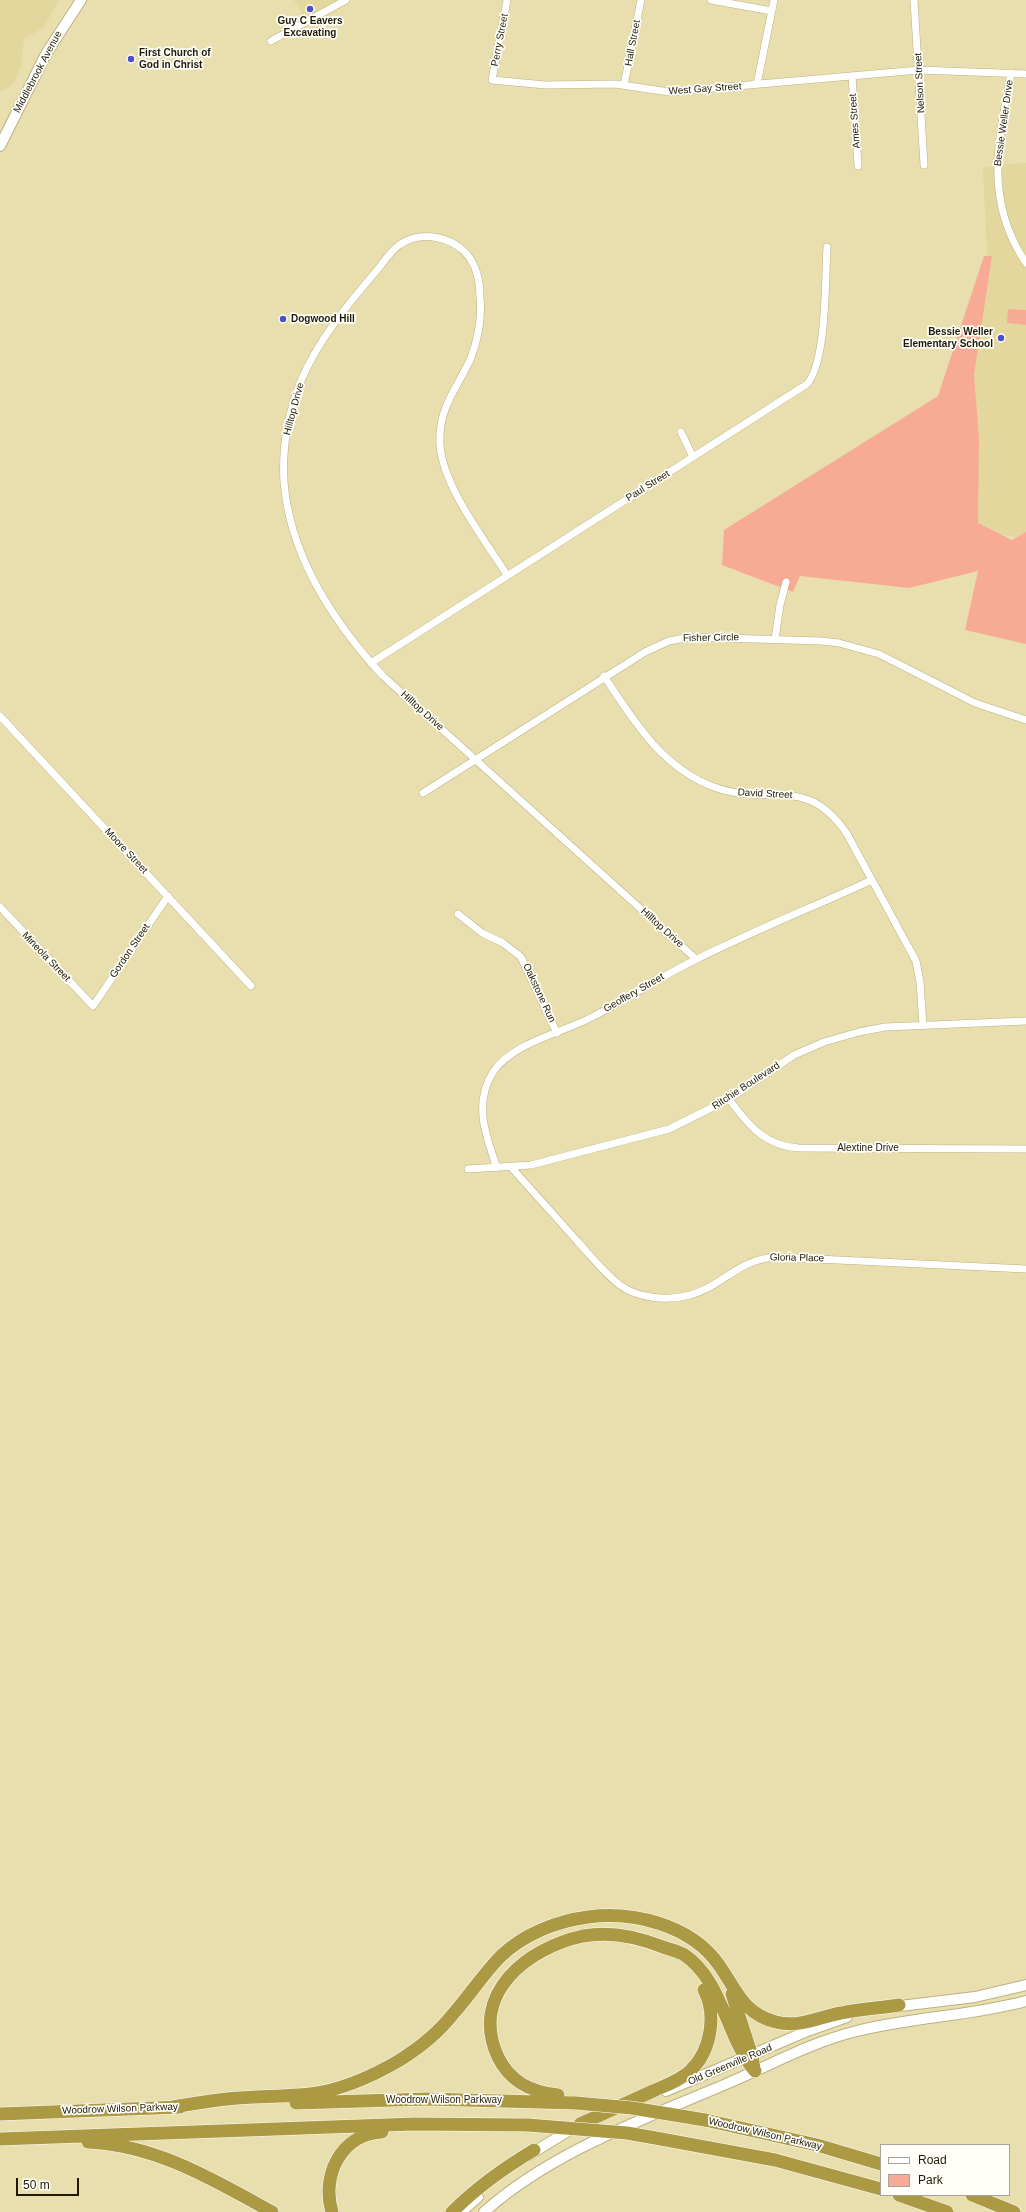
<!DOCTYPE html>
<style>
body{margin:0}
#map{position:relative;width:1026px;height:2212px;overflow:hidden;background:#e9dead;font-family:Helvetica,sans-serif}
canvas{display:block}
.legend{position:absolute;left:880px;top:2144px;width:130px;height:52px;box-sizing:border-box;background:#fffef9;border:1px solid #a5a398;margin:0;padding:5px 7px;list-style:none;font-size:12px;color:#1e1a07}
.legend li{display:flex;align-items:center;gap:8px;height:20px}
.legend b{width:20px;border:1px solid #a5a398}
.scale{position:absolute;left:16px;top:2178px;width:63px;height:18px;box-sizing:border-box;border:2px solid #1e1a07;border-top:0;padding-left:5px;font-size:12px;line-height:14px;white-space:nowrap;color:#1e1a07;-webkit-text-stroke:3px #fffef9;paint-order:stroke}
</style>
<div id="map">
<canvas width="1026" height="2212"></canvas>
<ul class="legend">
<li><b style="height:5px;background:#fff"></b>Road</li>
<li><b style="height:11px;background:#f7ab95"></b>Park</li>
</ul>
<div class="scale">50 m</div>
</div>
<script>
const ctx = document.querySelector('canvas').getContext('2d');
ctx.lineJoin = 'round';
function fill(path, color) { ctx.fillStyle = color; ctx.fill(path, 'evenodd'); }
function stroke(path, color, width, dash) { ctx.strokeStyle = color; ctx.lineWidth = width; ctx.lineCap = dash ? 'butt' : 'round'; ctx.setLineDash(dash || []); ctx.stroke(path); }
function label(font, color, halo, rows, align = 'center') {
  ctx.font = font + ' Helvetica,sans-serif'; ctx.lineWidth = 3.5; ctx.setLineDash([]); ctx.textBaseline = 'middle'; ctx.strokeStyle = halo; ctx.fillStyle = color; for (const [text, x, y, turn = 0] of rows) {
    ctx.save(); ctx.translate(x, y); ctx.rotate((+turn || 0) * Math.PI / 180); ctx.textAlign = isNaN(turn) ? turn : align; if (halo) ctx.strokeText(text, 0, 0); ctx.fillText(text, 0, 0); ctx.restore();
  }
}
const built = new Path2D(`
 M0 0H59L44 27 24 39 21 66 14 84 0 92Z
 M294 0H338L305 19Z
 M1026 163V539L965 528 970 371 981 305 987 253 983 168 1005 164Z`);
const green = new Path2D(`
 M984 256H992L974 375 979 438 978 523 1012 540 1026 532V644L965 630 978 571 909 588 800 576 793 592 722 565 724 530 938 396Z
 M1008 309 1026 310V325L1007 323Z`);
const minor = new Path2D(`
 M507 0 492 80 545 85 615 84 669 92 919 70 1026 74
 M711 0 772 11
 M914 0 924 165
 M271 41 346 0
 M1011 73C998 142 984 201 1026 263
 M852 76 858 166
 M757 84 774 0
 M624 85 641 0
 M681 432 693 457
 M507 575C485 540 443 487 440 445 438 408 456 390 470 360 478 340 482 318 480 297 480 283 477 268 469 257 453 236 421 230 399 245 391 251 384 261 378 269 349 303 317 341 300 383 288 414 282 449 284 482 290 556 334 623 383 676L696 959
 M775 639 780 605 786 582
 M371 663 807 384C827 361 825 279 827 247
 M604 676C633 720 662 768 714 787 769 807 806 773 847 834L916 961 920 982 923 1025
 M0 716 251 986
 M423 793 645 652 669 641 691 637 821 641 839 643 879 654 975 703 1026 720
 M0 907 93 1006 168 896
 M458 914 482 933 503 943 521 957 557 1033
 M729 1099C748 1125 765 1146 799 1148L1026 1149
 M511 1167C533 1192 556 1217 578 1242 591 1256 604 1273 620 1285 639 1299 668 1301 690 1295 723 1286 737 1260 775 1257L1026 1269
 M497 1168C486 1136 473 1104 493 1072 512 1043 562 1033 592 1017 627 999 660 977 695 960 753 931 813 907 872 880
 M468 1169 531 1165 669 1129 729 1099 794 1055 824 1042 859 1032 885 1027 1026 1021`);
const secondary = new Path2D(`
 M0 146 46 54 81 0
 M892 2007 975 1997 1026 1985
 M666 2091 810 2030 847 2017
 M529 2155 573 2128
 M461 2212 478 2197
 M484 2212C553 2151 642 2120 726 2084 769 2066 811 2042 857 2031 913 2017 970 2016 1026 2001`);
const motorway = new Path2D(`
 M732 1994 752 2056 754 2069
 M558 2095C531 2092 510 2082 498 2057 469 1994 527 1948 583 1936 610 1931 638 1937 663 1947 669 1949 677 1951 683 1954 723 1980 726 2037 755 2071
 M296 2103 427 2099 576 2103
 M173 2107C191 2104 209 2101 227 2099 254 2096 282 2097 310 2094 341 2090 373 2076 400 2060 419 2048 439 2032 453 2014 470 1995 483 1974 501 1956 524 1934 557 1921 588 1917 634 1911 691 1925 719 1965 736 1989 743 2014 776 2022 800 2028 818 2017 841 2013 861 2009 880 2008 899 2005
 M0 2114 180 2107
 M705 2120 817 2145 881 2164
 M580 2124C605 2113 629 2102 653 2091 666 2085 681 2080 691 2070 711 2051 717 2014 704 1990
 M0 2139 414 2124 528 2125
 M661 2139 775 2160 881 2189
 M88 2142C156 2145 214 2180 272 2212
 M899 2195 947 2212
 M972 2195 1014 2212
 M332 2212C321 2176 341 2134 382 2132
 M452 2212C477 2187 504 2168 534 2150`);
const motorwayBridge = new Path2D(`
 M576 2103 632 2108 705 2120
 M528 2125 627 2133 661 2139`);
const markers = [
 [310,9,4,"#4e50c7"],
 [131,59,4,"#4e50c7"],
 [283,319,4,"#4e50c7"],
 [1001,338,4,"#4e50c7"]
];
const poiNames = [
 ["Guy C Eavers",310,21,"center"],
 ["Excavating",310,33,"center"],
 ["First Church of",139,53],
 ["God in Christ",139,65],
 ["Dogwood Hill",291,319],
 ["Bessie Weller",993,332,"right"],
 ["Elementary School",993,344,"right"]
];
const streetNames = [
 ["Perry Street",500,40,-79],
 ["Hall Street",633,43,-79],
 ["Middlebrook Avenue",38,72,-62],
 ["Nelson Street",920,83,-93],
 ["West Gay Street",705,89,-4],
 ["Ames Street",855,121,-94],
 ["Bessie Weller Drive",1004,123,-82],
 ["Hilltop Drive",294,409,-75],
 ["Paul Street",648,486,-32],
 ["Fisher Circle",711,638,-1],
 ["Hilltop Drive",422,711,42],
 ["David Street",765,794,3],
 ["Moore Street",126,851,47],
 ["Hilltop Drive",662,928,42],
 ["Gordon Street",130,951,-56],
 ["Mineola Street",46,957,46],
 ["Oakstone Run",539,993,65],
 ["Geoffery Street",634,993,-30],
 ["Ritchie Boulevard",746,1086,-33],
 ["Alextine Drive",868,1148],
 ["Gloria Place",797,1258,1],
 ["Old Greenville Road",730,2065,-23],
 ["Woodrow Wilson Parkway",444,2100],
 ["Woodrow Wilson Parkway",120,2109,-2],
 ["Woodrow Wilson Parkway",765,2134,13]
];
fill(built, '#e4d79e');
fill(green, '#f7ab95');
stroke(minor, '#bbb182', 8);
stroke(secondary, '#bbb182', 12);
stroke(motorway, '#fff', 14);
stroke(minor, '#fff', 7);
stroke(secondary, '#fff', 10);
stroke(motorway, '#ac9944', 13);
stroke(motorwayBridge, '#fff', 14, []);
stroke(motorwayBridge, '#ac9944', 13);
for (const [x, y, r, color] of markers) { const dot = new Path2D(); dot.arc(x, y, r, 0, 2 * Math.PI); ctx.fillStyle = color; ctx.fill(dot); stroke(dot, '#fffef9', 1.5); }
label('bold 10px', '#1e1a07', '#fffef9', poiNames, 'left');
label('10px', '#1e1a07', '#fffef9', streetNames);
</script>
